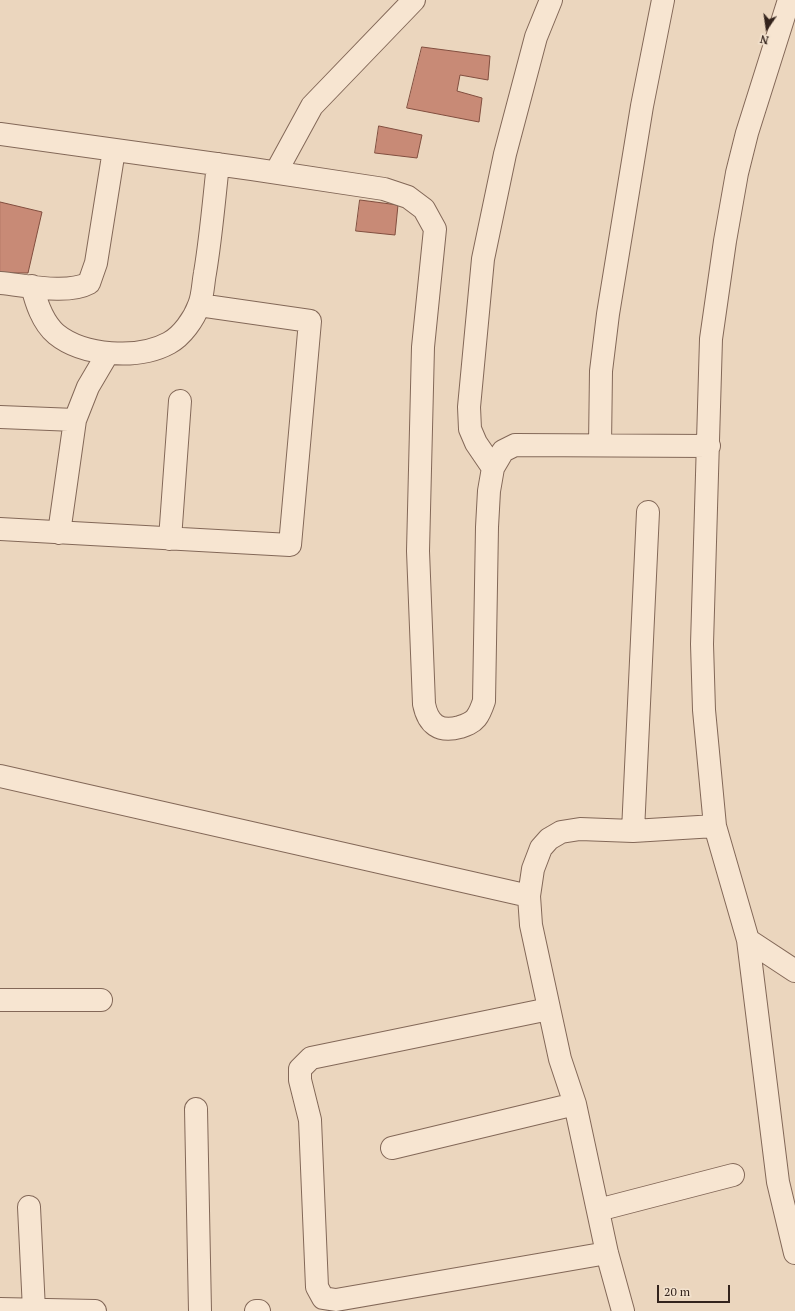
<!DOCTYPE html>
<style>
body{margin:0}
#map{position:relative;width:795px;height:1311px;overflow:hidden;background:#ebd6be;font-family:"PT Serif",serif}
canvas{display:block}
.north{position:absolute;left:747px;top:8px;width:40px;height:40px;-webkit-text-stroke:3px #f3e2ce;paint-order:stroke;rotate:193deg;font-size:11px;font-weight:700;line-height:16px;text-align:center;color:#33231c}
.north::after{content:'';display:block;margin:auto;width:14px;height:18px;background:#33231c;clip-path:polygon(50% 0,100% 100%,50% 72%,0 100%)}
.scale{position:absolute;left:657px;top:1285px;width:73px;height:18px;box-sizing:border-box;border:2px solid #33231c;border-top:0;padding-left:5px;font-size:12px;line-height:14px;white-space:nowrap;color:#33231c;-webkit-text-stroke:3px #f3e2ce;paint-order:stroke}
</style>
<div id="map">
<canvas width="795" height="1311"></canvas>
<div class="north">N</div>
<div class="scale">20 m</div>
</div>
<script>
const ctx = document.querySelector('canvas').getContext('2d');
ctx.lineJoin = 'round';
function fill(path, color) { ctx.fillStyle = color; ctx.fill(path, 'evenodd'); }
function stroke(path, color, width, dash) { ctx.strokeStyle = color; ctx.lineWidth = width; ctx.lineCap = dash ? 'butt' : 'round'; ctx.setLineDash(dash || []); ctx.stroke(path); }
const building = new Path2D(`
 M422 47 490 56 488 80 460 75 457 91 482 98 479 122 407 108Z
 M379 126 422 135 417 158 375 153Z
 M360 200 398 205 395 235 356 231Z
 M0 202 42 212 28 273H0Z`);
const minor = new Path2D(`
 M0 134 252 169 384 189 408 197 424 209 435 229 423 347 418 551 424 704C428 724 439 733 460 727 466 725 472 723 476 718 480 713 482 707 484 701L487 527 489 491 493 468 503 451 515 445 709 446
 M276 172 312 106 414 0
 M0 283C25 285 67 295 89 283L96 263 114 150
 M32 286C36 302 42 322 56 334 83 356 138 360 169 343 182 336 194 319 199 305 203 296 203 283 205 273 211 237 214 200 218 164
 M0 417 75 420
 M600 445 601 371 608 314 642 106 663 0
 M493 468 476 443 470 429 469 407 483 259 505 154 536 37 551 0
 M0 529 290 545 310 321 199 305
 M59 533 75 420 88 387 108 353
 M170 539 180 401
 M0 776 529 896
 M715 826 704 710 702 644 711 339 725 241 737 173 747 133 789 0
 M633 831 648 512
 M748 940 795 971
 M0 1000H101
 M549 1009 311 1058 300 1069V1080L310 1120 317 1287 323 1298 336 1300 607 1253
 M196 1109 200 1311
 M392 1148 575 1104
 M29 1207 34 1310
 M598 1210 733 1175
 M0 1309 95 1311
 M256 1311H259
 M623 1311 607 1253 575 1104 560 1059 531 925 529 896 533 869 541 848 549 839 561 832 580 829 633 831 715 826 748 940 778 1182 795 1253`);
fill(building, '#c88a76');
stroke(building, '#814e3f', 1);
stroke(minor, '#836858', 24);
stroke(minor, '#f7e5d1', 22);
</script>
